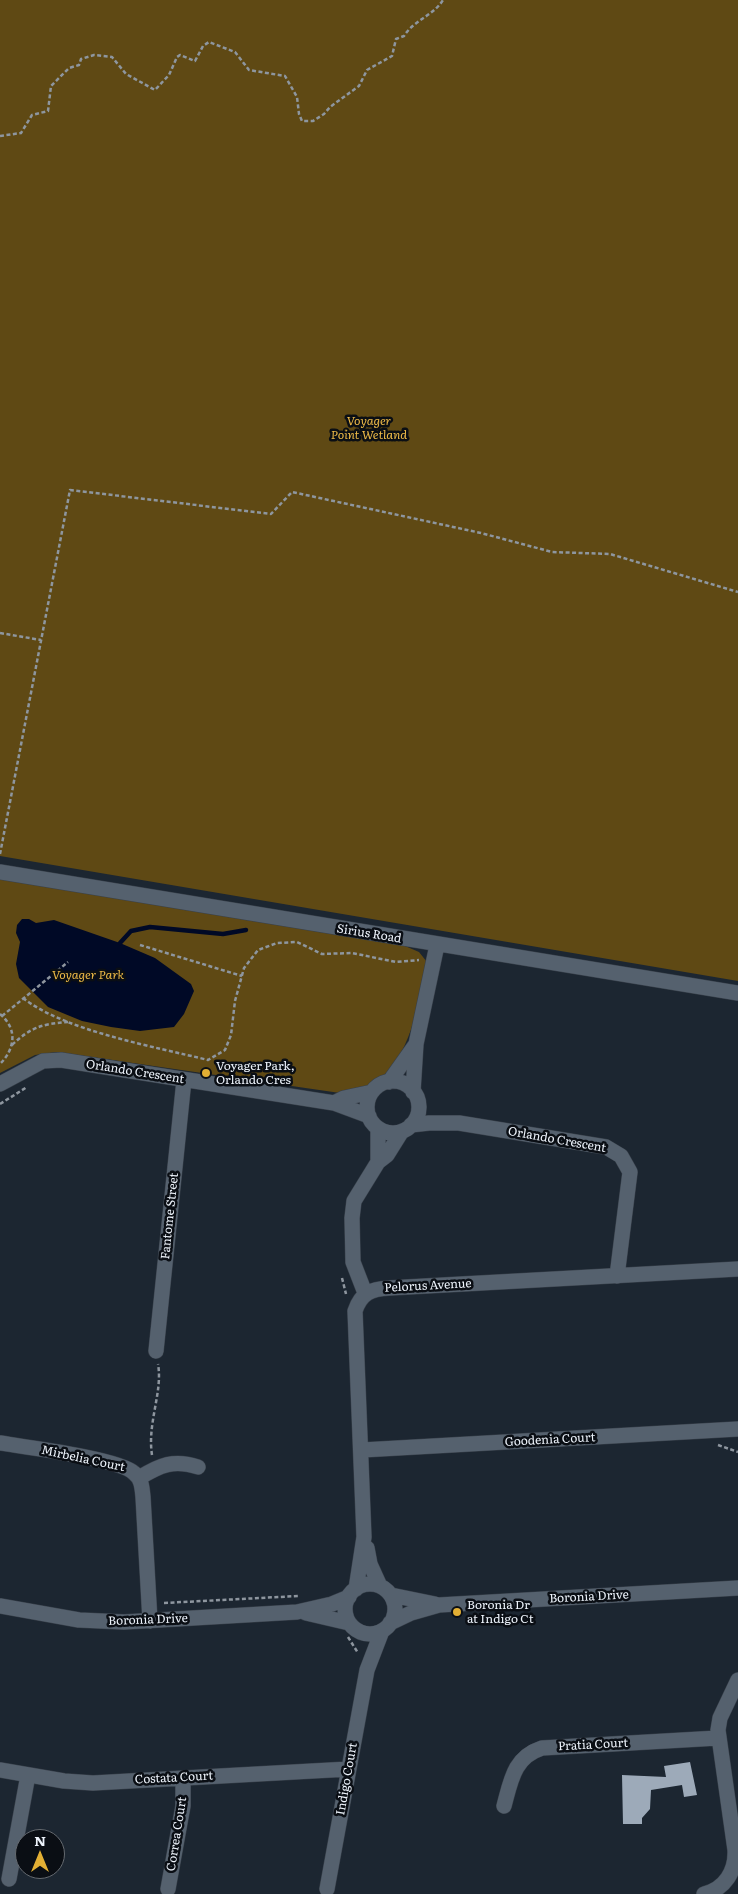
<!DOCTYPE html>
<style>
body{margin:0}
#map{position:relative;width:738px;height:1894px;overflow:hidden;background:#1c2631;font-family:Literata,serif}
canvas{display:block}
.north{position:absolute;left:15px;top:1829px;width:50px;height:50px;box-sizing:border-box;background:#0a0e14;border:1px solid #656a70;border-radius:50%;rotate:0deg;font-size:14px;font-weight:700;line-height:20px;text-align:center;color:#edf3fb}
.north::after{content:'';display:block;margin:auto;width:18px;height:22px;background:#e2af34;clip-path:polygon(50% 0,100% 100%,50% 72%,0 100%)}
</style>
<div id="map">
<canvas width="738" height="1894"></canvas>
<div class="north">N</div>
</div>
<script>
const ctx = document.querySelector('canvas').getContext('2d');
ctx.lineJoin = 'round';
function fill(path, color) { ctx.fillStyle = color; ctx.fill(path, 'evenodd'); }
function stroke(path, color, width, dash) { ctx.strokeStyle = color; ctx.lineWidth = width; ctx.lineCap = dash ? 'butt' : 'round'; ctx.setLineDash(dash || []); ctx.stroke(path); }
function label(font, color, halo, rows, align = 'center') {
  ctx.font = font + ' Literata,serif'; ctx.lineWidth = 5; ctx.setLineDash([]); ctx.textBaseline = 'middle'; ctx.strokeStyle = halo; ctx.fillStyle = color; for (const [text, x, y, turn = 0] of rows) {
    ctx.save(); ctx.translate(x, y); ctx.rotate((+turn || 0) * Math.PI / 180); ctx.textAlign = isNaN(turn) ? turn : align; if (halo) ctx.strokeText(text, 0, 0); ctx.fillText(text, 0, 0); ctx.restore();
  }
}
const green = new Path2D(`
 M0 0H738V981L0 856Z
 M0 879 405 946 419 952 427 962C419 1000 411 1062 373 1083 363 1088 351 1090 340 1093L57 1052 35 1055 0 1073Z`);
const water = new Path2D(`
 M22 919H29L36 923 54 920 120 943 155 958 191 984 194 991 184 1014 174 1027 140 1031 111 1027 82 1021 48 1007 19 978 16 964 20 942 16 933 17 925Z`);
const stream = new Path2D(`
 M120 943 131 931 150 927 223 934 246 930`);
const building = new Path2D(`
 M690 1762 697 1795 684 1797 682 1785 651 1790 650 1809 642 1818V1824H623L622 1775 666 1777 664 1766Z`);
const path = new Path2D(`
 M0 136 21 133 32 115 48 111 51 86 69 68 79 65 81 59 94 55 112 57 126 74 155 90 169 75 177 57 180 55 195 61 203 46 209 42 235 52 249 70 285 76 297 97 299 114 302 121H313L324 114 330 107 359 86 367 70 392 56 396 39 404 36C414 20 433 16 443 0
 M0 633 41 640
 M0 854 70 490 271 514 292 492 481 533 552 552 610 554 738 592
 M140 945 242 976
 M23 998C65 1031 156 1047 208 1060L225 1050 231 1035 235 1001 244 968 258 950 277 943 297 942 322 954 352 953 396 962 419 960
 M0 1014C18 1029 15 1049 0 1064
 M2 1016 68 962
 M12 1045C31 1027 42 1024 68 1022
 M0 1104 27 1087
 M342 1278 346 1294
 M718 1445 738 1452
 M152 1455C147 1423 163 1392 158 1364
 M164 1603 298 1596
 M348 1637 358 1653`);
const minor = new Path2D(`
 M0 872 738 993
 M367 1107a26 26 0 1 1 52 0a26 26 0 1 1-52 0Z
 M389 1082 416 1044
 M0 1084 43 1061 61 1060 334 1103 369 1116
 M413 1092 416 1044 437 945
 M334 1103 344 1098 372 1092
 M411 1125 429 1123H459L606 1147 621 1156 630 1172 617 1276
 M378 1162V1128
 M365 1293 353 1262 352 1218 354 1201 378 1162 387 1155 402 1131
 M156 1351 184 1080
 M0 1443C25 1447 120 1459 134 1473 142 1479 142 1488 143 1497L150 1621
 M362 1450 738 1429
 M139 1478C160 1465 174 1459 198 1467
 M367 1548 370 1564 380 1586
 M345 1609a25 25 0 1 1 50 0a25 25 0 1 1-50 0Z
 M356 1589 364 1537 355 1311C361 1293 371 1289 389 1288L738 1269
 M391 1595 435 1604
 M0 1606 79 1620 124 1622 297 1612 332 1604 349 1597
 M306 1613 349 1623
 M390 1623 411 1613 439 1605 738 1588
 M0 1770 64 1781 93 1783 349 1769
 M504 1806C511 1780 514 1757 542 1748L718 1738
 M9 1879 28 1775
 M168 1889 183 1806V1778
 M327 1889 367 1670 382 1631
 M704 1894C725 1889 736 1871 735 1850L718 1730 720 1718 738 1680`);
const markers = [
 [206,1073,5,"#e2af34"],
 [457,1612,5,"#e2af34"]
];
const parkNames = [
 ["Voyager",369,421],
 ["Point Wetland",369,435],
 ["Voyager Park",88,975]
];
const streetNames = [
 ["Sirius Road",369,934,9],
 ["Orlando Crescent",135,1072,9],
 ["Orlando Crescent",557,1140,10],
 ["Fantome Street",170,1216,-84],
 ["Pelorus Avenue",428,1286,-3],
 ["Goodenia Court",550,1440,-3],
 ["Mirbelia Court",83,1459,12],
 ["Boronia Drive",589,1597,-3],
 ["Boronia Drive",148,1620,-2],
 ["Pratia Court",593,1745,-3],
 ["Costata Court",174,1778,-3],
 ["Indigo Court",347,1779,-80],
 ["Correa Court",177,1834,-81]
];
const poiNames = [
 ["Voyager Park,",216,1066],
 ["Orlando Cres",216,1080],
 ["Boronia Dr",467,1605],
 ["at Indigo Ct",467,1619]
];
fill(green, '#5f4914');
fill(water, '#000926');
stroke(stream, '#000926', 4.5);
fill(building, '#9daab9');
stroke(minor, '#39414b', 16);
stroke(path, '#8e969f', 2.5, [4, 2.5]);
stroke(minor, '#55616e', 15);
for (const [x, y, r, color] of markers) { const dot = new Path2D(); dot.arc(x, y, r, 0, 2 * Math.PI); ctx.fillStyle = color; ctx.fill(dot); stroke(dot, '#0a0e14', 2); }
label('italic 12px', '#ecb947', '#0a0e14', parkNames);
label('12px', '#edf3fb', '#0a0e14', streetNames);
label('12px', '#edf3fb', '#0a0e14', poiNames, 'left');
</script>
